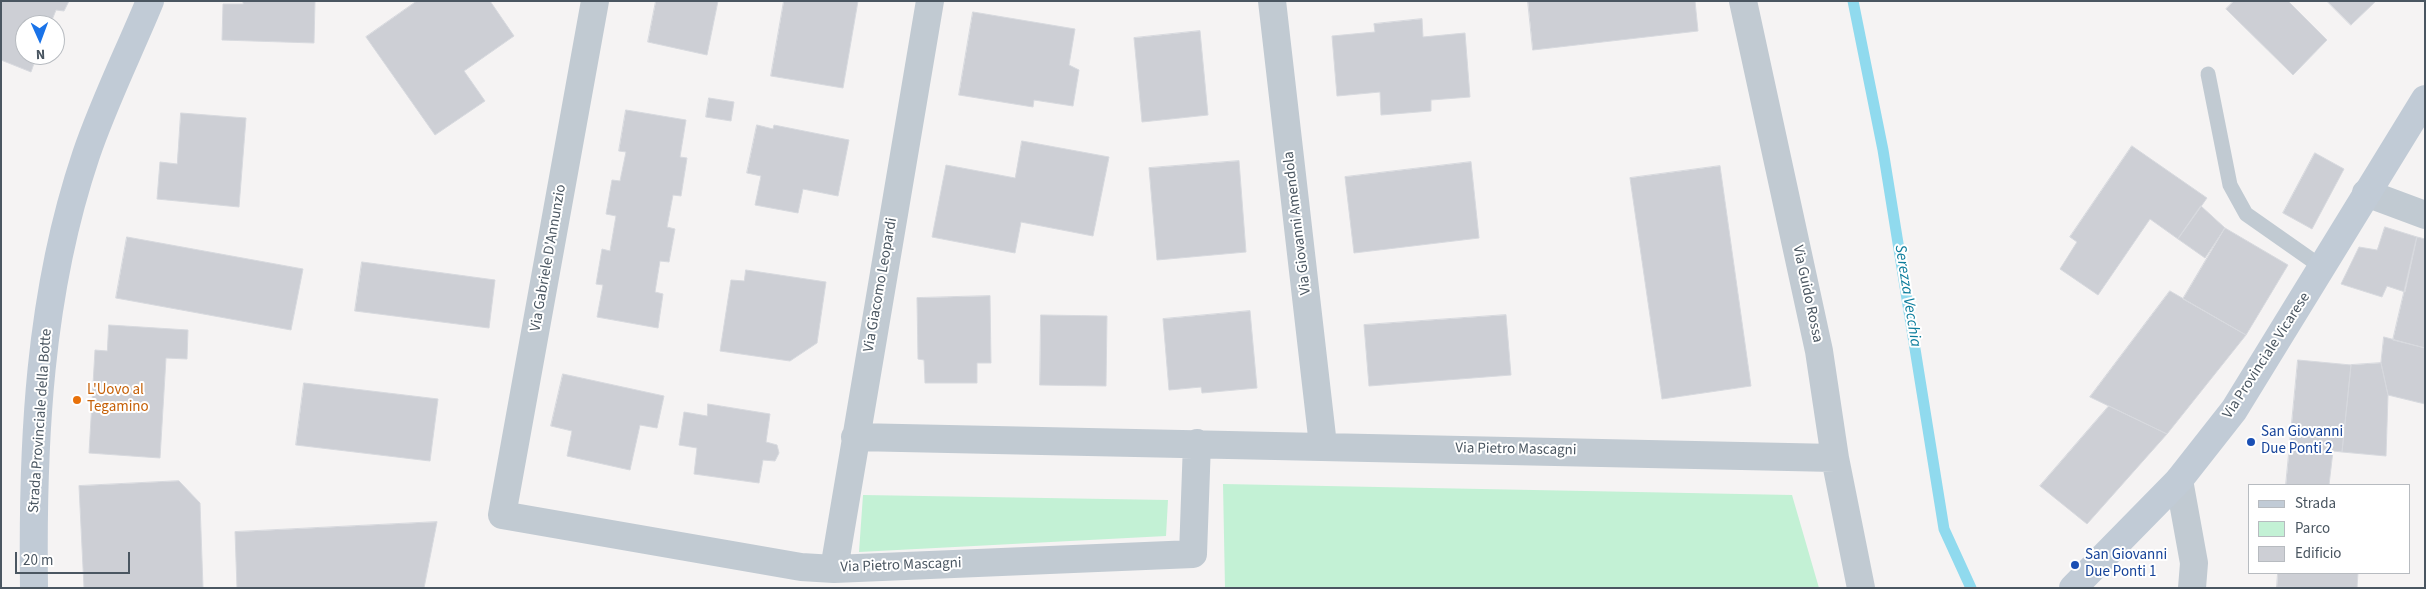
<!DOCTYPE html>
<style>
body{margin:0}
#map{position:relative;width:2426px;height:589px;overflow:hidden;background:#f5f3f3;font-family:"Source Sans 3",sans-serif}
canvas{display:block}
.frame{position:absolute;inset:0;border:2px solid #4a5661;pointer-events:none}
.legend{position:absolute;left:2248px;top:484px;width:162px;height:90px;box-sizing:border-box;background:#fff;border:1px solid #b7bbc0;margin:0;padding:6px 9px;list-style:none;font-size:15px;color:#4a5661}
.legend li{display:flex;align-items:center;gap:10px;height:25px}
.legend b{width:25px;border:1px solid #b7bbc0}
.north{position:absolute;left:15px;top:15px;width:50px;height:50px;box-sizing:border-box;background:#fff;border:1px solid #b7bbc0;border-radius:50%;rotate:178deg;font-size:14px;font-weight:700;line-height:20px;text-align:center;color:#4a5661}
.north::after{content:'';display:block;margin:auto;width:18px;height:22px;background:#1a73e8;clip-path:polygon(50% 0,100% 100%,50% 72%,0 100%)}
.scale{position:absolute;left:15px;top:552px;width:115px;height:22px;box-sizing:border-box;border:2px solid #4a5661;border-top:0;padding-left:6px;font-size:15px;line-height:18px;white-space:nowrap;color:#4a5661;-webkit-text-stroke:4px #fff;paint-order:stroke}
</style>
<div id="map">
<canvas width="2426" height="589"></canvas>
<div class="frame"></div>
<ul class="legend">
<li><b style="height:6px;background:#c1cbd6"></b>Strada</li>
<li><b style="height:14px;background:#c3f1d5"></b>Parco</li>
<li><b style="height:14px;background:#cdcfd5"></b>Edificio</li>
</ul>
<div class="north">N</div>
<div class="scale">20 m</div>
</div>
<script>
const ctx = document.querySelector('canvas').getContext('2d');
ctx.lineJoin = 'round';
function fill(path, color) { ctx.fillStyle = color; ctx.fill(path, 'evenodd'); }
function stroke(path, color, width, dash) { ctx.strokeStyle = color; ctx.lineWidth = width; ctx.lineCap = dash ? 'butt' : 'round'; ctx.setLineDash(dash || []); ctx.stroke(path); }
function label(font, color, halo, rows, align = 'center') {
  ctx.font = font + ' "Source Sans 3",sans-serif'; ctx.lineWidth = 4; ctx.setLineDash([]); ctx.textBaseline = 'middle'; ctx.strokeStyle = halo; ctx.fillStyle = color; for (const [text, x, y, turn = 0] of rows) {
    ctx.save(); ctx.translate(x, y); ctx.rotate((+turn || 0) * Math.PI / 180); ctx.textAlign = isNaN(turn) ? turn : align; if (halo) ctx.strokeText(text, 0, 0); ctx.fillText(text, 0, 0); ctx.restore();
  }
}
const green = new Path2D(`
 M1223 484 1792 495 1819 588H1225Z
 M863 495 1168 500 1166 536 859 552Z`);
const stream = new Path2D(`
 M1853 1 1883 150 1944 529 1971 588`);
const building = new Path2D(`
 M1 1H69L64 11 56 10 50 25H25V55H37L31 72 1 60Z
 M243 1H315L314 43 222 40 223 4H243Z
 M417 1H490L514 36 464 71 485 101 435 135 366 37Z
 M656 1H718L707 55 648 42Z
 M784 1H858L843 88 771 76Z
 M1528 1H1695L1698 31 1533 50Z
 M2234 1H2288L2327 40 2293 75 2226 9Z
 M2327 1H2376L2351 25Z
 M973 12 1075 29 1069 65 1079 70 1073 106 1034 100 1033 107 959 95Z
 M1422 19 1423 37 1465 33 1470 97 1431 100V111L1381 115 1380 92 1337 96 1332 36 1375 32 1374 24Z
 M1200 31 1208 115 1142 122 1134 38Z
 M709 98 734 102 731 121 706 117Z
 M626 110 686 120 680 157 687 158 681 196 673 195 667 227 675 229 669 262 660 261 655 292 663 294 658 328 597 317 603 285 596 284 602 249 610 251 616 216 606 214 612 180 620 181 626 152 619 151Z
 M181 113 246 118 239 207 157 199 160 162 177 164Z
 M757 125 773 129 774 125 849 140 838 196 803 189 798 213 755 205 761 176 747 173Z
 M1022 141 1109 157 1093 236 1021 222 1015 253 932 237 946 165 1015 178Z
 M2132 146 2207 198 2178 239 2150 219 2098 295 2060 269 2077 242 2070 237Z
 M2315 153 2344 169 2312 229 2283 213Z
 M1239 161 1246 252 1157 260 1149 168Z
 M1471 162 1479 238 1354 253 1345 177Z
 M1720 166 1751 386 1662 399 1630 178Z
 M2201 206 2225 228 2205 258 2178 239Z
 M2385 227 2417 237 2405 292 2387 286 2382 297 2341 284 2359 247 2377 250Z
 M2225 228 2288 265 2246 335 2183 299Z
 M127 237 303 269 291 330 116 298Z
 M2417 237 2425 239V348L2393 340Z
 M362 262 495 280 489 328 355 311Z
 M746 270 826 282 817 343 790 361 720 351 731 280 744 281Z
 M2170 291 2246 335 2167 434 2090 397Z
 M990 296 991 363H977V383H925L924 360 918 359 917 298Z
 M1250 311 1257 388 1202 393 1201 387 1169 390 1163 319Z
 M1041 315 1107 316 1106 386 1040 385Z
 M1506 315 1511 375 1369 386 1364 325Z
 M109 325 188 330 187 359 166 358 160 458 89 453 95 350 107 351Z
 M2384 337 2425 348V404L2388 395 2381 363Z
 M2298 360 2351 365 2342 452 2333 451 2329 485H2286Z
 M2381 363 2388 395 2386 456 2342 452 2351 365Z
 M563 374 664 396 657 428 640 425 630 470 567 456 572 431 551 426Z
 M304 383 438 399 430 461 296 445Z
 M708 404 770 414 766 442 777 445 779 453 775 461 763 460 759 483 694 474 697 448 679 445 684 412 707 416Z
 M2109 406 2167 434 2087 524 2040 486Z
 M179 481 200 503 203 588H84L79 486Z
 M437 522 424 588H237L235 532Z
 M2278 573H2358L2357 588 2277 587Z`);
const lane = new Path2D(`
 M2208 74 2230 185 2246 214 2323 268`);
const street = new Path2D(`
 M595 1 502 515 801 567 834 569 1193 554 1197 443
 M1272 1 1323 445
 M1743 1 1819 351 1835 458 1861 588
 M2366 193 2425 215
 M855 437 1835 458
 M2179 480 2194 563 2192 588
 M834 569 930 1`);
const secondary = new Path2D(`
 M34 588C32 442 39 294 86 155 104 102 129 52 150 1
 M2073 588 2179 480 2234 410 2425 99`);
const markers = [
 [77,400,5,"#e8710a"],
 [2251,442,5,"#1a4fb4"],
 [2075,565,5,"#1a4fb4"]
];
const streetNames = [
 ["Via Giovanni Amendola",1298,223,-97],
 ["Via Gabriele D'Annunzio",549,258,-80],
 ["Via Giacomo Leopardi",881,285,-80],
 ["Via Guido Rossa",1807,294,78],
 ["Via Provinciale Vicarese",2267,356,-57],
 ["Strada Provinciale della Botte",41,421,-86],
 ["Via Pietro Mascagni",1516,450,1],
 ["Via Pietro Mascagni",901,566,-2]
];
const foodNames = [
 ["L'Uovo al",87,391],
 ["Tegamino",87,408]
];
const transitNames = [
 ["San Giovanni",2261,433],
 ["Due Ponti 2",2261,450],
 ["San Giovanni",2085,556],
 ["Due Ponti 1",2085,573]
];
const waterNames = [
 ["Serezza Vecchia",1907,296,81]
];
fill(green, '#c3f1d5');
stroke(stream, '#90daee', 11);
fill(building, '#cdcfd5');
stroke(building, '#d7d9de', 1);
stroke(lane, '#c1cad2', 15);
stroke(street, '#c1cad2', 28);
stroke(secondary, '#c1cbd6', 28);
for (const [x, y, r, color] of markers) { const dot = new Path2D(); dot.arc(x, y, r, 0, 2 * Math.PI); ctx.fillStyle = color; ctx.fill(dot); stroke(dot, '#fff', 2); }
label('15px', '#4a5661', '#fff', streetNames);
label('15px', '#c56008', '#fff', foodNames, 'left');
label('15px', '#164399', '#fff', transitNames, 'left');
label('italic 16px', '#0c7c9b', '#fff', waterNames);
</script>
